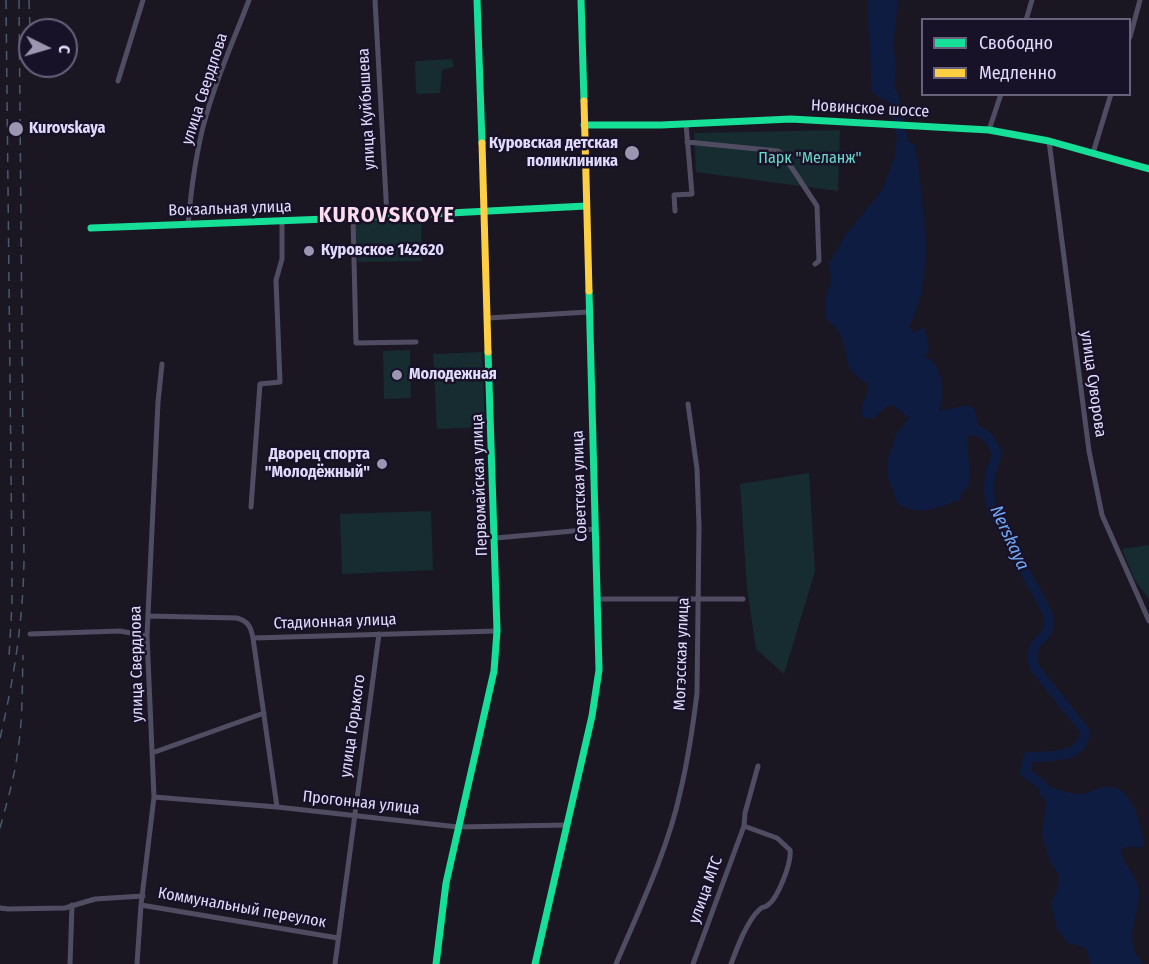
<!DOCTYPE html>
<meta charset="utf-8">
<style>
body{margin:0}
#map{position:relative;width:1149px;height:964px;overflow:hidden;background:#1a1723;font-family:"Fira Sans Condensed",sans-serif}
canvas{display:block}
.legend{position:absolute;left:921px;top:18px;width:210px;height:78px;box-sizing:border-box;background:#181228;border:2px solid #69627d;margin:0;padding:8px 10px;list-style:none;font-size:18px;color:#e3dbfd}
.legend li{display:flex;align-items:center;gap:12px;height:30px}
.legend b{width:30px;border:2px solid #69627d}
.north{position:absolute;left:18px;top:18px;width:60px;height:60px;box-sizing:border-box;background:#181228;border:2px solid #69627d;border-radius:50%;rotate:95deg;font-size:16px;font-weight:700;line-height:24px;text-align:center;color:#e3dbfd}
.north::after{content:'';display:block;margin:auto;width:21px;height:27px;background:#9d96b1;clip-path:polygon(50% 0,100% 100%,50% 72%,0 100%)}
</style>
<div id="map">
<canvas width="1149" height="964"></canvas>
<ul class="legend">
<li><b style="height:8px;background:#16e098"></b>Свободно</li>
<li><b style="height:8px;background:#ffcf43"></b>Медленно</li>
</ul>
<div class="north">С</div>
</div>
<script>
const ctx = document.querySelector('canvas').getContext('2d');
ctx.lineJoin = 'round';
function fill(path, color) { ctx.fillStyle = color; ctx.fill(path, 'evenodd'); }
function stroke(path, color, width, dash) { ctx.strokeStyle = color; ctx.lineWidth = width; ctx.lineCap = dash ? 'butt' : 'round'; ctx.setLineDash(dash || []); ctx.stroke(path); }
function label(font, color, halo, rows, align = 'center') {
  ctx.font = font + ' "Fira Sans Condensed",sans-serif'; ctx.lineWidth = 5; ctx.setLineDash([]); ctx.textBaseline = 'middle'; ctx.strokeStyle = halo; ctx.fillStyle = color; for (const [text, x, y, turn = 0] of rows) {
    ctx.save(); ctx.translate(x, y); ctx.rotate((+turn || 0) * Math.PI / 180); ctx.textAlign = isNaN(turn) ? turn : align; if (halo) ctx.strokeText(text, 0, 0); ctx.fillText(text, 0, 0); ctx.restore();
  }
}
const green = new Path2D(`
 M452 59 454 67 442 70 440 93 418 94 416 92 415 63 417 61Z
 M840 130 838 191 696 172 694 133Z
 M421 220 422 261 358 262 354 222Z
 M410 350 411 398 384 399 383 351Z
 M482 352 485 427 437 429 433 354Z
 M809 473 815 571 784 674 756 649 747 588 740 484Z
 M431 511 433 570 342 574 340 514Z
 M1149 545V599L1134 579 1122 549Z`);
const water = new Path2D(`
 M867 0H898L893 44 896 64 894 92 897 107 872 93Z
 M902 138 915 145C922 200 937 277 909 327L914 333 924 327 929 349 924 356C944 365 945 393 939 411L968 405 975 410 979 431 967 437 970 483 963 492 959 500C935 508 922 517 898 504L888 477V460L896 434 909 418 893 405 887 406 873 419 862 417C860 400 869 397 868 384 840 370 850 352 839 332 836 327 830 323 826 318V296L831 281 829 263 845 236 882 190Z
 M1041 784C1053 787 1065 793 1077 794 1086 795 1092 790 1100 788 1131 780 1140 820 1144 843L1142 848 1128 846 1122 849C1120 864 1139 876 1139 892 1139 919 1121 939 1143 964H1091L1086 948 1068 943 1057 929 1051 903 1058 888 1059 875 1050 862 1042 835 1046 801 1040 794 1039 789Z`);
const river = new Path2D(`
 M893 94 902 138 900 152
 M966 429C986 431 990 437 997 455 988 476 987 487 992 510L1047 612C1057 643 1026 633 1034 667L1085 731C1084 759 1049 756 1028 757L1025 772 1041 784 1050 795`);
const street = new Path2D(`
 M375 0 387 216
 M1026 20 1032 0
 M1130 37 1140 0
 M118 81 143 0
 M989 130 1001 94
 M1049 141 1089 451 1102 515 1149 621
 M687 142 778 151 784 156 817 206 819 261 815 264
 M1093 153 1111 94
 M675 211 674 195 692 194 686 124
 M353 218 356 343 416 342
 M188 224C191 191 195 159 203 127 214 84 233 42 249 0
 M488 318 588 312
 M251 507 260 384 280 382 276 280 282 259V220
 M496 538 595 529
 M599 599H743
 M149 616 237 618C248 621 251 627 253 638L497 631
 M30 634 120 631 147 636
 M253 638 277 807
 M152 753 264 713
 M154 797 277 807 458 827 567 825
 M141 905 338 938
 M0 908 8 909 65 908 95 899 143 896
 M70 964 72 905
 M137 964 141 905 154 797 147 636 158 402 162 364
 M335 964 379 634
 M616 964C639 910 668 849 680 793 688 760 693 726 697 693L699 526 697 469 688 404
 M693 964 744 826
 M731 964C737 948 747 921 759 910 765 904 761 910 768 905 778 898 792 862 790 850L777 838 744 826 745 813 758 766`);
const fast = new Path2D(`
 M477 0 482 143
 M581 0 584 101
 M584 125H661L791 119 989 130 1049 141 1149 169
 M91 228 353 218 586 206
 M436 964 446 883 494 671 497 631 488 352
 M535 964 592 716 599 670 589 291`);
const slow = new Path2D(`
 M584 101 589 291
 M482 143 488 352`);
const rail = new Path2D(`
 M6 0 12 564V604L9 657
 M29 0 30 28
 M0 738C14 679 23 621 24 561L19 0
 M0 828C7 802 15 776 18 749 23 718 22 686 23 655`);
const markers = [
 [16,129,8,"#9d96b1"],
 [632,153,8,"#9d96b1"],
 [309,251,6,"#9d96b1"],
 [397,375,6,"#9d96b1"],
 [382,464,6,"#9d96b1"]
];
const streetNames = [
 ["улица Свердлова",205,89,-72],
 ["улица Куйбышева",367,109,-93],
 ["Новинское шоссе",870,109,3],
 ["Вокзальная улица",230,209,-2],
 ["улица Суворова",1093,384,82],
 ["Первомайская улица",480,485,-92],
 ["Советская улица",580,486,-92],
 ["Стадионная улица",335,622,-2],
 ["Могэсская улица",682,654,-88],
 ["улица Свердлова",137,664,-91],
 ["улица Горького",353,726,-82],
 ["Прогонная улица",361,803,6],
 ["улица МТС",706,890,-70],
 ["Коммунальный переулок",242,908,10]
];
const poiNames = [
 ["Kurovskaya",29,129],
 ["Куровская детская",618,144,"right"],
 ["поликлиника",618,162,"right"],
 ["Куровское 142620",321,251],
 ["Молодежная",409,375],
 ["Дворец спорта",370,455,"right"],
 ["\"Молодёжный\"",370,473,"right"]
];
const parkNames = [
 ["Парк \"Меланж\"",810,159]
];
const waterNames = [
 ["Nerskaya",1009,538,65]
];
const districtNames = [
 ["KUROVSKOYE",387,216]
];
fill(green, '#162c30');
fill(water, '#0f1c42');
stroke(river, '#0f1c42', 10);
stroke(street, '#504d63', 5);
stroke(fast, '#16e098', 7);
stroke(slow, '#ffcf43', 7);
stroke(rail, '#4a596c', 1.5, [9, 8]);
for (const [x, y, r, color] of markers) { const dot = new Path2D(); dot.arc(x, y, r, 0, 2 * Math.PI); ctx.fillStyle = color; ctx.fill(dot); stroke(dot, '#181228', 2); }
label('16px', '#e3dbfd', '#181228', streetNames);
label('bold 16px', '#e3dbfd', '#181228', poiNames, 'left');
label('16px', '#6ad9ca', '#181228', parkNames);
label('italic 18px', '#70a9f6', '#181228', waterNames);
ctx.letterSpacing = '1.5px';
label('bold 22px', '#fdddee', '#181228', districtNames);
ctx.letterSpacing = '0px';
</script>
